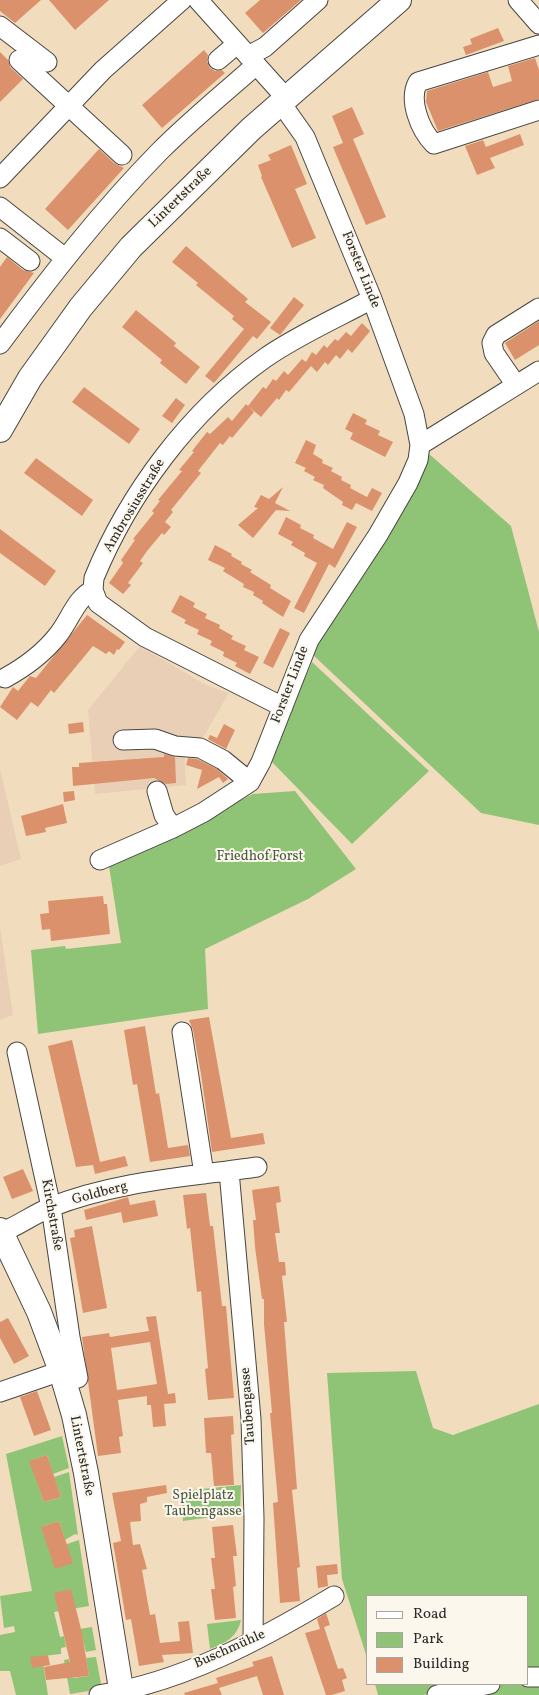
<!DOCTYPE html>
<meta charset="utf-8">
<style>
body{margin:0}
#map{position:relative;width:539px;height:1695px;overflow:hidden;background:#f1ddbd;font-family:Vollkorn,serif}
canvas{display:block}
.legend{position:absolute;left:366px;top:1595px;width:162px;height:90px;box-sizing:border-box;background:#fbf7ec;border:1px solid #a8a59f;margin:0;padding:6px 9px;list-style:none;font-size:15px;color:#2b2b2b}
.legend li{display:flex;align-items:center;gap:10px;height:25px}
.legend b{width:25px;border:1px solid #a8a59f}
</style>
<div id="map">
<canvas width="539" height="1695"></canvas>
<ul class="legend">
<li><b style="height:6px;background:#fff"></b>Road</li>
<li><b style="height:14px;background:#8fc476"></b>Park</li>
<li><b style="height:14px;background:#db916b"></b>Building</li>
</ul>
</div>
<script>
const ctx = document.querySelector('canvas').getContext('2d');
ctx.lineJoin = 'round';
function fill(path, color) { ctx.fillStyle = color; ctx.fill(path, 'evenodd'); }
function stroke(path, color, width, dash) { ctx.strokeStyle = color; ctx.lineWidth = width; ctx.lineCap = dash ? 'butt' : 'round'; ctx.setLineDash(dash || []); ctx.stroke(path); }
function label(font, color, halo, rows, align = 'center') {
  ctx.font = font + ' Vollkorn,serif'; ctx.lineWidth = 4; ctx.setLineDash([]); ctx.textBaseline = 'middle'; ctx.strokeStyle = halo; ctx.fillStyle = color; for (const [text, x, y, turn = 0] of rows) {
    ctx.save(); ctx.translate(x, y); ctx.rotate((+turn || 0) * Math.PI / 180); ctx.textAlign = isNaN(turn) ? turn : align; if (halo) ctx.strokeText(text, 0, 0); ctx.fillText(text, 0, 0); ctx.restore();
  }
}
const built = new Path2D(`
 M140 646 206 685 229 693 200 743H184L186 785 95 794 88 710Z
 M0 769 21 859 0 866Z
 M0 927 13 1015 0 1020Z`);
const green = new Path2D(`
 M428 453 511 526 539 632V825L481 813 312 654 385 538Z
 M312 662 429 771 352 844 269 759Z
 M295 791 356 869 308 899 205 949 208 1009 38 1034 31 950 65 946 66 949 121 943 109 866 253 794Z
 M416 1371 433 1428 453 1435 539 1404V1675L528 1674V1596H368V1661L342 1579 327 1373Z
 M62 1436 69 1468 53 1474 47 1455 30 1461 44 1502 61 1497 54 1477 69 1472 78 1535 75 1534 65 1540 59 1521 41 1527 67 1544 79 1540 89 1606 54 1612 60 1637 64 1636 66 1647 61 1648V1654L42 1656 48 1695H16L10 1671H0V1635L15 1632 14 1626 4 1628 0 1596 32 1591 6 1454Z
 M241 1485 240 1513 183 1521 182 1491Z
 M241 1620C237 1638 225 1643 210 1649L207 1624Z
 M92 1627 96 1650 86 1652 80 1629Z
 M96 1657 102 1689 70 1694 64 1660 69 1659 73 1678 89 1676 86 1658Z
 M539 1679V1695H451L501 1684H528Z
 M375 1684H476L423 1695H378Z`);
const building = new Path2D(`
 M0 0H41L15 23 0 11Z
 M49 0H109L75 30Z
 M260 0H301L263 33 245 13Z
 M498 28 504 41 466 55 463 47 472 44 470 39Z
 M204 50 208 55 207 61 210 68 215 71 222 70 225 73 162 128 142 105Z
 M0 52 8 60 11 68 23 79 0 102Z
 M535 58 539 70V99L438 131 426 102 427 91 488 72 493 87 512 81 508 66Z
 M352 107 364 134 353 139 386 217 366 225 333 147 343 143 332 116Z
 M520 134 524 145 490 158 495 168 477 175 465 146 483 140 486 147Z
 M291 145 307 184 295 189 316 238 292 248 261 177 262 176 258 165 271 160 268 155Z
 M99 149 114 163 124 168 68 230 45 209Z
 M186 246 248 299 245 302 271 322 257 339 253 336 214 383 205 376 244 329 232 319 234 316 196 285 198 283 172 262Z
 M7 257 23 270 34 273 0 319V267Z
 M294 297 304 305 280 335 270 328Z
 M136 310 176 343 174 346 200 367 186 384 160 363 162 360 122 327Z
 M539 321V345L515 360 505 343Z
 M362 323 370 331 352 353 348 349 340 359 336 355 328 365 325 362 317 372 311 366 289 392 286 390 279 400 277 398 261 417 248 406 263 387 266 389 273 379 276 381 284 371 288 375 302 359 306 362 312 352 316 355 324 345 327 348 335 339 338 341 346 332 351 336Z
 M84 387 140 429 129 444 72 402Z
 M176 398 185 405 172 423 162 416Z
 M246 404 254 412 232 438 230 436 223 445 220 443 198 471 201 473 171 510 173 512 165 522 171 527 164 535 162 533 147 551 140 561 143 563 128 583 131 585 123 594 109 583 123 563 121 560 135 540 133 539 154 513 152 511 160 501 158 500 182 471 179 470 194 452 192 451 207 432 210 434 228 417 232 421Z
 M353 413 367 420 365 424 380 431 378 435 393 442 385 457 350 439 353 433 345 429Z
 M306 440 316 445 313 454 323 460 322 463 333 468 331 471 342 477 341 480 351 485 350 488 367 497 372 488 382 493 372 511 356 503 352 510 342 505 343 502 323 488 324 485 313 480 315 477 304 471 306 468 295 463Z
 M36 458 93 500 82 516 24 473Z
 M283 487 275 503 290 511 276 510 253 538 238 525 258 508 254 507 261 495 269 499Z
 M286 517 301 525 300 528 314 535 313 538 333 549 347 522 357 527 335 568 329 564 304 613 294 608 317 563 304 556 305 553 291 545 293 542 278 534Z
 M0 529 56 571 45 586 0 553Z
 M215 545 232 554 231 556 242 562 241 564 252 570 250 572 271 585 270 588 291 601 283 617 262 603 263 601 253 595 254 592 243 587 244 584 223 571 225 568 208 560Z
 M180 595 195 603 193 607 207 614 205 618 220 625 219 628 233 636 231 639 246 646 244 650 259 657 250 674 235 666 237 663 223 656 224 652 210 645 212 641 197 634 199 630 184 623 186 620 171 612Z
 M87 615 125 642 119 650 117 649 114 655 109 651 106 654 93 646 54 693 51 690 38 707 31 702 17 720 0 707 13 687 18 691 30 676 36 678Z
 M280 628 290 633 273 668 263 663Z
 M83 722 84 732 69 734 68 724Z
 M224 724 235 730 226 749 208 739 210 735 217 738Z
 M164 754 175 757 176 783 166 784 154 778 73 786 72 767H79V763L164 757Z
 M188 758 197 759 217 769 228 779 223 783 219 777 197 789 202 770 186 765Z
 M74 791 75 800 64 802 63 792Z
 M63 804 67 823 45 828 46 832 26 836 21 816Z
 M103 896 104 904H107L110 934 51 941 50 929 42 930 40 914 49 913 48 901Z
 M209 1017 231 1138 263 1133 265 1144 212 1152 201 1074 193 1030 189 1020Z
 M145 1026 156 1094 159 1093 168 1148 188 1145 190 1156 150 1162 137 1084 133 1085 124 1030Z
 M72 1040 100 1162 125 1156 128 1166 95 1174 93 1165 76 1167 48 1046Z
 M23 1169 33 1191 12 1199 3 1177Z
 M279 1186 281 1202 276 1203 280 1233H275L279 1262H285L286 1275 282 1276 287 1322H284L297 1489 292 1490 300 1567 297 1568 300 1601 280 1603 273 1503 278 1502 270 1413H272L264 1324V1299H262L255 1247 253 1220H256L252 1190Z
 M206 1193 210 1226H213L222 1306H226L234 1398 208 1400 205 1369 208 1368 201 1291 197 1292 190 1228 187 1229 183 1195Z
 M128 1197 130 1205 155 1200 158 1216 123 1223 121 1212 86 1220 84 1210Z
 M92 1226 107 1308 83 1313 70 1238 75 1237 74 1230Z
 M156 1316 168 1394 175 1393 176 1403 164 1404 166 1426 153 1427 151 1405H147V1396L118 1400 123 1436 119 1437 121 1453 98 1456 82 1337 109 1333 110 1337 149 1331 146 1317ZM150 1342 157 1384 117 1390 111 1348Z
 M8 1318 29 1356 14 1364 0 1338V1322Z
 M37 1391 51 1430 34 1436 20 1397Z
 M233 1416 234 1434 231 1435 234 1485 214 1486 211 1453H206L204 1418Z
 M47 1455 61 1497 44 1502 29 1461Z
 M166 1485 167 1493 147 1497V1502L140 1504 141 1521 130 1522 133 1545 140 1544 147 1569 142 1570 150 1615 155 1614 160 1643 180 1641 178 1622 189 1621 193 1653 162 1655 164 1662 139 1666 131 1619 126 1620 115 1554 113 1543 121 1541 112 1493Z
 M59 1521 73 1563 55 1569 41 1527Z
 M233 1525 237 1556H233L236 1586 233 1587 236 1618 215 1620 211 1589H215L211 1558H215L212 1527Z
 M337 1564 338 1574 327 1575 328 1586 318 1588 316 1566Z
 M71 1589 82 1633 89 1676 46 1680 44 1667 70 1662 54 1593Z
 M326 1613 330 1625 324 1627 338 1669 343 1668 347 1678 342 1680 345 1691 332 1695H326L305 1633 320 1629 317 1619Z
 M48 1655 50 1665 32 1668 30 1657Z
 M272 1656 284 1695H263L257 1676 219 1688 222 1695H185L184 1693 218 1683 216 1678 254 1666 252 1662Z`);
const minor = new Path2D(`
 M198 0 286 98
 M518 0 539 24
 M0 26 47 62
 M539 45 418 82C408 100 420 130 434 144L539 110
 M248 56 265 47 318 0
 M19 60 122 155
 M218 60 237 44
 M0 178 103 70 182 0
 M0 207 65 258
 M0 238 30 261
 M0 344C50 277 101 211 160 151 190 121 224 93 256 65
 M516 385 494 353 492 343 496 335 539 308
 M420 445 539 371
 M5 678C25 667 44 653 58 635 70 620 76 598 93 590
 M283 707 145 637 98 603 93 590 94 578C129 493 190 411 265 358 298 335 337 318 372 299
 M123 740 155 739 175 746 200 748 223 760 250 782
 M157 791 164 815 173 828
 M100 860 173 828 204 812 250 782 261 762 309 640 378 535 408 483 418 460 420 445 414 414 372 299 305 137 281 103
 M182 1032 204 1174
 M17 1052 51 1207 70 1337 78 1378
 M229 1171 251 1419 254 1518 253 1641
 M0 1233C18 1226 34 1214 51 1207 117 1181 188 1177 257 1167
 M0 1392 61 1371
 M528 1677H539
 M99 1695C183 1682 262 1639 334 1596
 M437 1695 490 1684`);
const major = new Path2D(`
 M0 430 30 378 81 307 131 247 251 129 399 0
 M0 1230 39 1312 61 1371 74 1415 86 1473 122 1695`);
const streetNames = [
 ["Lintertstraße",181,198,-44],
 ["Forster Linde",360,270,68],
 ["Ambrosiusstraße",135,506,-59],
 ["Forster Linde",291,685,-69],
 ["Goldberg",100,1194,-15],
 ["Kirchstraße",51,1215,80],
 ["Taubengasse",249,1406,-94],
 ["Lintertstraße",81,1456,79],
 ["Buschmühle",230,1650,-24]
];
const parkNames = [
 ["Friedhof Forst",260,857],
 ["Spielplatz",203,1496],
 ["Taubengasse",203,1512]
];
fill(built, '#e8cfb6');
fill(green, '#8fc476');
fill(building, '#db916b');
stroke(minor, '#494641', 21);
stroke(major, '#494641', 26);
stroke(minor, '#fff', 19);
stroke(major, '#fff', 24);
label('14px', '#2b2b2b', '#fbf7ec', streetNames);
label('14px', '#495942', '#fbf7ec', parkNames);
</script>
